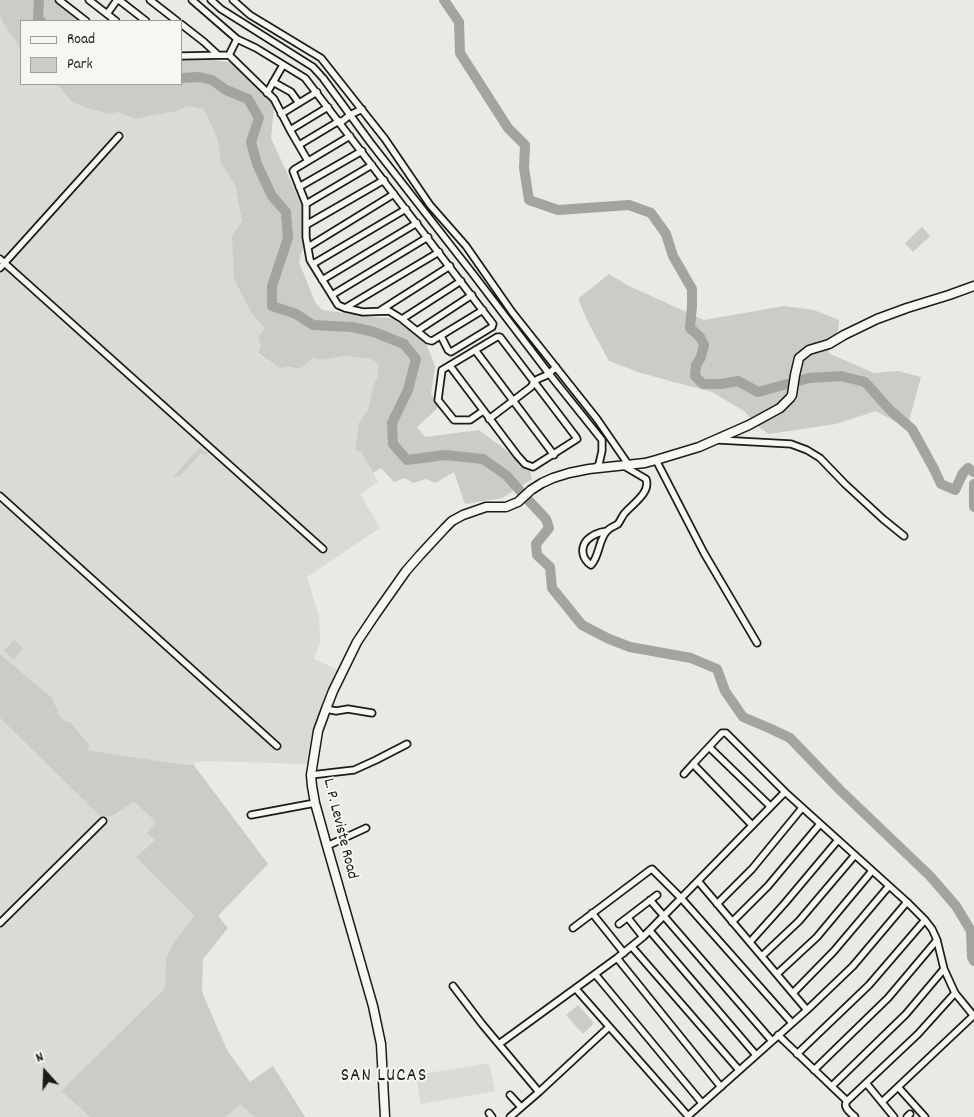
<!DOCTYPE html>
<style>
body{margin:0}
#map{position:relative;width:974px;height:1117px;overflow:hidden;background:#e9e9e5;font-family:Dekko,sans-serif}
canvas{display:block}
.legend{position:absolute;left:20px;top:20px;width:162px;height:65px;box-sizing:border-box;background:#f6f6f2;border:1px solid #9f9f9c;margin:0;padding:6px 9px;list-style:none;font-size:15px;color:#1c1c1c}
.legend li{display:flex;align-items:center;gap:10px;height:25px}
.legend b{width:25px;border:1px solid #9f9f9c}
.north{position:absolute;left:20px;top:1047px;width:50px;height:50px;-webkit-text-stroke:4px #f6f6f2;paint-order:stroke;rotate:340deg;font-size:14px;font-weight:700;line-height:20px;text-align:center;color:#1c1c1c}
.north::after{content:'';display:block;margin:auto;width:18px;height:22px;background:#1c1c1c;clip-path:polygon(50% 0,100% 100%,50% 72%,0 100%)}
</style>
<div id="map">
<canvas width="974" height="1117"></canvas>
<ul class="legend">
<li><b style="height:6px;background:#f6f6f2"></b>Road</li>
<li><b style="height:14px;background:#cbcbc7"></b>Park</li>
</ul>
<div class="north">N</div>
</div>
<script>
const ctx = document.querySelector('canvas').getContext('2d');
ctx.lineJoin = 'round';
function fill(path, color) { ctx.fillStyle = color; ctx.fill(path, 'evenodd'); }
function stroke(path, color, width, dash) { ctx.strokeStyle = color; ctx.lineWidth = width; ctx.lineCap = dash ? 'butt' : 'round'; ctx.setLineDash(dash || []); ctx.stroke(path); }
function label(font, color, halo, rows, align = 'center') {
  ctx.font = font + ' Dekko,sans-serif'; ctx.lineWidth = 4; ctx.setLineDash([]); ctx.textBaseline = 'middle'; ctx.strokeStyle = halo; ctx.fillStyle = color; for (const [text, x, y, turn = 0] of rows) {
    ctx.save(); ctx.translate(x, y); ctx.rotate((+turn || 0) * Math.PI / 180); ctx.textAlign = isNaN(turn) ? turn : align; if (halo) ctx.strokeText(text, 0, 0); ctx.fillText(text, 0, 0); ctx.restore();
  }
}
const built = new Path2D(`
 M0 16 3 23 21 50V84H57L71 101 110 114 118 112 135 119 177 111 187 106 204 109 218 141 221 163 235 185 242 222 232 236 252 314 266 328 261 347 258 354 280 368 303 367 311 358 323 360 344 356 371 359 378 364 377 379 374 383 368 410 359 422 355 450 361 451 378 482 360 494 380 528 307 577 319 616 320 642 314 659 338 670 314 732 308 764 202 761 186 765 87 750 90 746 60 716 52 698 0 654Z
 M0 718 101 817 112 816 134 802 156 822 155 840 136 857 194 916 173 944 166 958 165 988 61 1091 90 1117H0Z
 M489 1063 495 1091 421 1104 416 1075Z
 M240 1104 254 1117H226Z`);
const green = new Path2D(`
 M0 0H54L79 21H21V50L3 23 0 16Z
 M181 59H209L233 63 271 101 274 107 271 138 302 206 303 247 299 262 315 302 322 310 373 317 391 318 407 328 426 343 435 366 431 394 440 406 417 427 425 437 479 430 529 467 532 479 502 498 465 504 454 472 435 483 426 479 413 483 405 478 394 482 381 468 373 473 361 452 355 450 359 422 368 410 374 383 377 379 378 364 371 359 344 356 323 360 312 358 303 367 297 369 291 367 280 368 258 353 261 347 258 337 265 328 252 314 234 279 232 236 242 221 235 185 221 163 218 141 204 109 188 106 177 111 135 119 118 112 110 114 87 108 71 101 57 84H181Z
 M922 227 930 236 913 252 905 243Z
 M609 274 629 286 704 320 784 306 814 310 839 320 838 330 828 353 874 373 898 371 921 377 907 428 876 411 836 424 769 434 760 428 744 411 712 392 670 381 638 372 609 361 589 324 578 299Z
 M200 447 207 454 205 455 201 453 199 455 180 476 173 477Z
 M14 640 23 648 14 659 4 651Z
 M0 654 52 698 60 716 66 722H70L90 746 87 750 186 765 193 764 268 864 218 916 228 928 203 959 202 992 227 1050 250 1082 273 1066 305 1117H254L240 1104 226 1117H90L61 1091 165 988 166 958 173 944 194 916 136 857 155 840 147 833 156 822 134 802 112 816 101 817 0 718Z
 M578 1005 594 1023 583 1034 566 1015Z`);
const river = new Path2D(`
 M39 0 38 18 41 21
 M444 0 459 22 460 53 508 128 525 145 524 168 529 200 558 210 629 205 651 213 666 234 673 256 692 289V306L690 328 700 337 704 345 701 357 696 365 695 376 703 384H721L738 381 758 392 809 378 841 376 865 382 890 410 912 429 934 469 941 484 955 490 963 473 968 468 974 472
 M181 78 199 77 212 80 226 90 248 99 259 118 251 142 257 164 272 196 286 212 288 238 272 286V306L296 314 313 325 352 327 374 332 404 344 416 359 408 390 392 423 393 444 407 460 445 455 483 459 506 475 530 502 546 519 549 528 536 544 537 555 550 567 552 588 582 625 609 639 630 647 691 658 717 669 725 691 743 717 769 728 790 738 840 790 930 876 956 906 971 931 972 957 974 961
 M974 484V507`);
const minor = new Path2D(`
 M59 0 86 21
 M89 0 116 21
 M119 0 146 21
 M150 0 177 21
 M192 0 237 39 256 48 305 78 493 324 492 327 451 352 448 350 441 336
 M211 0 221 9 313 67 323 78 370 142 473 274 550 375 602 440V451L599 464 596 468
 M233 0 250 15 321 58 385 139 430 205 466 246 512 312 597 419 628 464
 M107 14 117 0
 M181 24 204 42 218 55
 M229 55 237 39
 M181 56 229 55 274 99 290 130 308 161
 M273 82 291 92 299 103
 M267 93 283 65
 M281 114 317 92
 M340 123 350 115 362 109
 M290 130 328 107
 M350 136 295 169 293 171 306 204V237L310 260 338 305 345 308 363 312 389 311 402 319 428 340 432 341 483 310
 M299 145 339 121
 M299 187 362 151
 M306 204 372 165
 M306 225 384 180
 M308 247 394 194
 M0 259 323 549
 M313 264 406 209
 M0 268 119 136
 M322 280 417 223
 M332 295 428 237
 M345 308 439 252
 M381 310 450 266
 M402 319 461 281
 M417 331 472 295
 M475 350 554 455
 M450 366 517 455 525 464 533 467 577 439 576 437 500 337H497L442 370 438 400 454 420H470L483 411
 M489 419 531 387C535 379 538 379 545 376 549 374 553 370 556 367
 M719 440 791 444 807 450 820 458 845 484 883 519 904 536
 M656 460 704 553 757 643
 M0 496 277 746
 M607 531C600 532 592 535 587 540 580 548 582 559 591 565 600 556 598 539 608 530 611 527 615 526 618 524 620 521 622 517 624 514 632 504 651 493 646 479L624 466
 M326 709 336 711 348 709 372 713
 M709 747 770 806
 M684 774 693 764
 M311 775 354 770 376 760 407 744
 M251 815 315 803
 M752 825 693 764 722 733H726L785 792
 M327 846 366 828
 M698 881 807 1010
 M650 900 772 1041
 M717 904 752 869 802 808
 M592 913 624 953
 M628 918 643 937
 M732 922 768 886 820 824
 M0 923 103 821
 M619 924 657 895
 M573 928 650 870 652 869 681 898 792 1023
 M650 931 756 1055
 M750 942 785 903 838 840
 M632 947 739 1070
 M762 956 799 921 855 855
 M617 958 721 1087
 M595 974 702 1103
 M777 974 817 937 872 871
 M453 986 482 1024 539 1092
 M576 989 688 1116 807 1010 853 966 907 902 925 920 932 929 937 940 944 969 955 993 973 1015 972 1017 882 1102
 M793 993 834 951 889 886
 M778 1035 847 1101
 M499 1044 617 958 643 937 785 792 907 902
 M797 1054 869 985 925 920
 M814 1070 888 998 937 940
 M866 1083 894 1117
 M832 1086 906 1014 944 969
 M898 1087 925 1117
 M510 1095 521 1107
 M489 1113 492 1117
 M510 1117 539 1092 609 1027
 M855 1117C851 1113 842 1107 847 1101L918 1034 955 993
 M907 1117 910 1114`);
const major = new Path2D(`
 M385 1117 381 1044 373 1006 327 846 315 803 312 786 311 775 318 731 326 709 333 691 357 642 375 615 406 571 420 555 445 528 452 521 463 515 486 507H506L513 504 518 502 531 490 542 483 553 478 569 473 589 469 645 463 656 460 699 447 749 425 780 408 790 398 792 395 795 375 799 358 809 350 829 344 844 335 877 319 907 308 949 295 974 286`);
const streetNames = [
 ["L. P. Leviste Road",339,829,76]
];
const quarterNames = [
 ["SAN LUCAS",384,1077]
];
fill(built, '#dadad6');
fill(green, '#cbcbc7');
stroke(river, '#a3a3a1', 10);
stroke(minor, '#1c1c1c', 9);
stroke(major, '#1c1c1c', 11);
stroke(minor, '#f6f6f2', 5.5);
stroke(major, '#f6f6f2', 8);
label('16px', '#1c1c1c', '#f6f6f2', streetNames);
ctx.letterSpacing = '1px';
label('19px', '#1c1c1c', '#f6f6f2', quarterNames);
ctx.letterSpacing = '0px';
</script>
